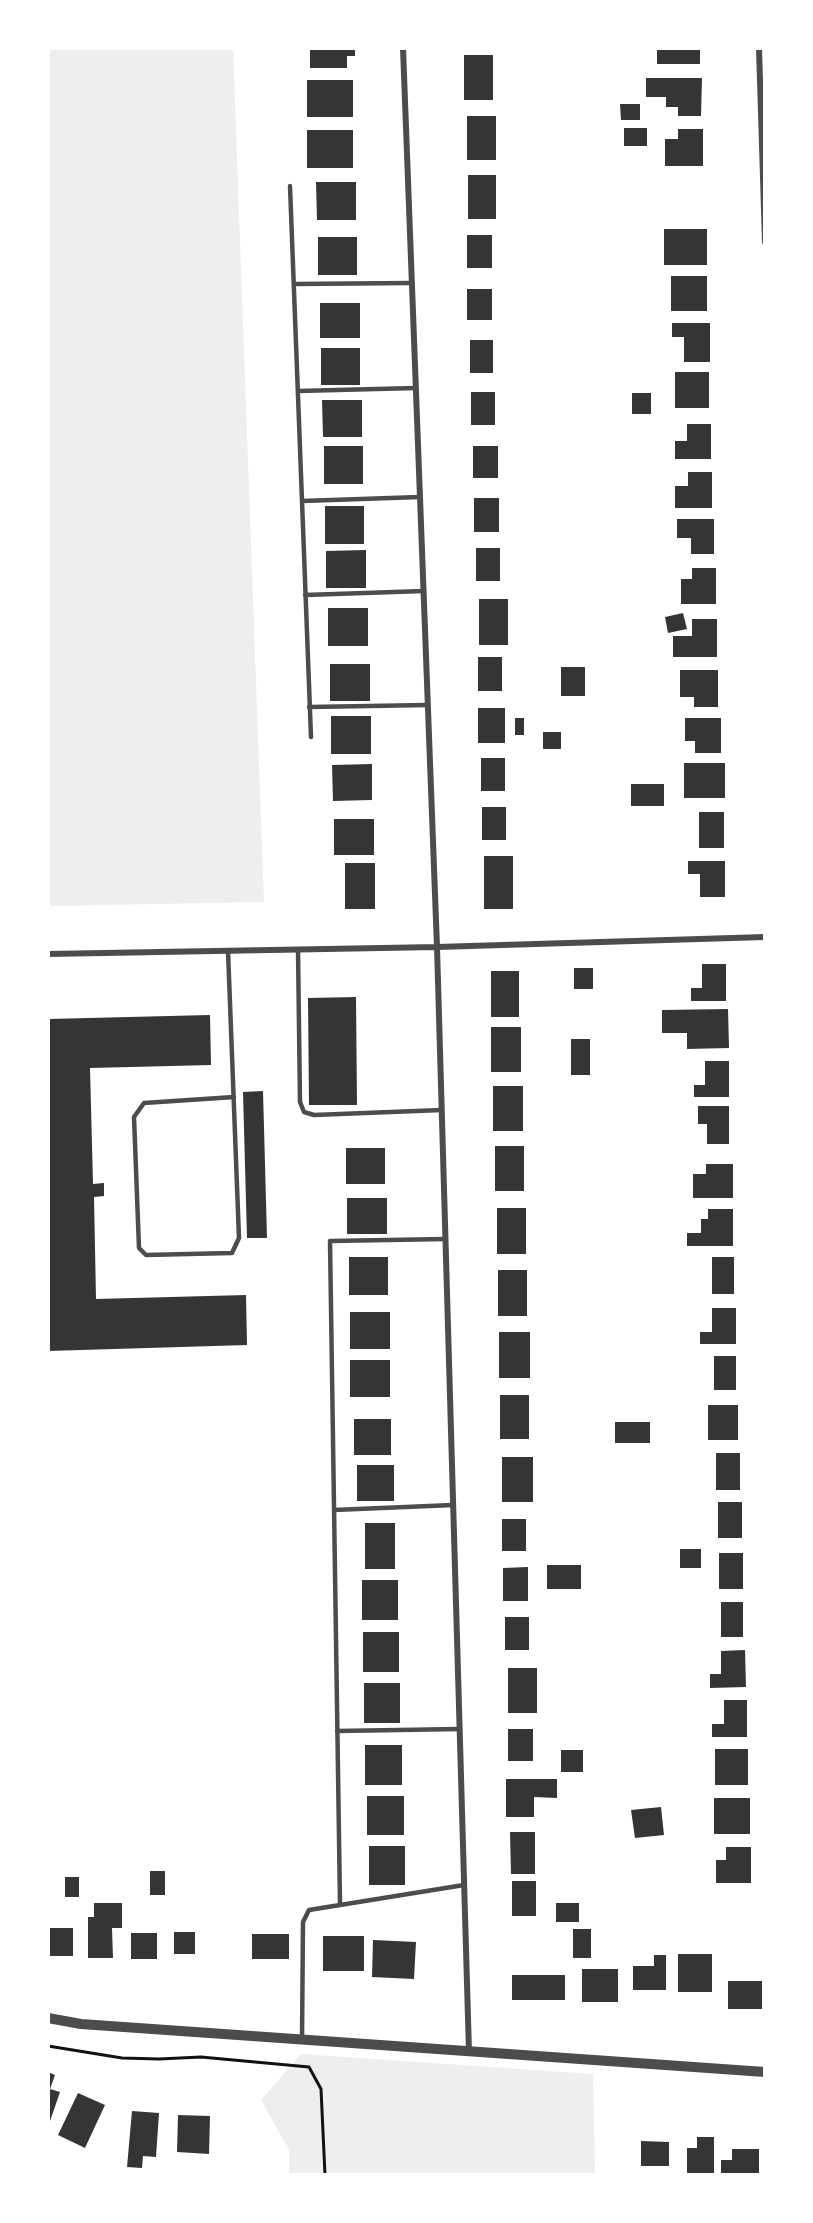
<!DOCTYPE html>
<style>
body{margin:0}
#map{position:relative;width:813px;height:2223px;overflow:hidden;background:#fff;font-family:Signika,sans-serif}
canvas{display:block}
.frame{position:absolute;inset:0;border:50px solid #fff;pointer-events:none}
</style>
<div id="map">
<canvas width="813" height="2223"></canvas>
<div class="frame"></div>
</div>
<script>
const ctx = document.querySelector('canvas').getContext('2d');
ctx.lineJoin = 'round';
function fill(path, color) { ctx.fillStyle = color; ctx.fill(path, 'evenodd'); }
function stroke(path, color, width, dash) { ctx.strokeStyle = color; ctx.lineWidth = width; ctx.lineCap = dash ? 'butt' : 'round'; ctx.setLineDash(dash || []); ctx.stroke(path); }
const green = new Path2D(`
 M48 48H233L264 902 48 906Z
 M301 2054 593 2074 595 2175H289V2150L261 2100Z`);
const building = new Path2D(`
 M310 48H355V56H347V68H310Z
 M657 48H700V64H657Z
 M464 55H493V100H464Z
 M646 78H702L701 116H678V107H666V97H646Z
 M307 80H353V117H307Z
 M620 104H640V120H621Z
 M467 116H496V160H467Z
 M624 128H647V146H624Z
 M678 129H703V166H665V139H678Z
 M307 130H353V168H307Z
 M468 175H496V219H468Z
 M316 182H356V220H317Z
 M664 229H707V265H664Z
 M467 235H492V268H467Z
 M318 237H357V275H318Z
 M671 276H707V311H671Z
 M467 289H492V320H467Z
 M320 303H360V338H320Z
 M672 323H710V362H684V337H672Z
 M470 340H493V373H470Z
 M321 348H360V385H321Z
 M675 372H709V408H675Z
 M471 392H495V425H471Z
 M632 393H651V414H632Z
 M322 400H362V437H323Z
 M687 424H711V459H675V441H687Z
 M324 446H363V484H324Z
 M473 446H498V478H473Z
 M688 472H712V508H675V486H688Z
 M474 498H499V532H474Z
 M325 506H364V544H325Z
 M677 519H714V554H691V538H677Z
 M476 548H500V581H476Z
 M366 550V588H326V551Z
 M692 568H716V604H681V579H692Z
 M479 599H508V645H479Z
 M328 608H368V646H328Z
 M683 613 687 629 668 633 665 617Z
 M692 619H717V657H673V636H692Z
 M478 657H502V691H478Z
 M330 664H370V701H330Z
 M561 667H585V696H561Z
 M680 670H718V707H694V697H680Z
 M478 708H505V743H478Z
 M331 716H371V754H331Z
 M515 718H524V735H515Z
 M685 718H721V753H695V741H685Z
 M543 732H561V749H543Z
 M481 758H505V791H481Z
 M684 763H725V798H684Z
 M372 764V800L333 801 332 765Z
 M631 784H664V806H631Z
 M482 807H506V840H482Z
 M699 812H724V848H699Z
 M334 819H374V855H334Z
 M484 856H513V909H484Z
 M688 861H725V897H700V874H688Z
 M345 863H375V909H345Z
 M702 964H726V1001H691V988H702Z
 M574 968H593V989H574Z
 M491 971H519V1017H491Z
 M356 997 357 1105H309L308 998Z
 M728 1009 729 1048 687 1049V1033H662V1010Z
 M210 1015 211 1065 90 1068 93 1184 104 1183V1196L94 1197 96 1299 246 1295 247 1345 48 1351V1019Z
 M491 1027H521V1072H491Z
 M571 1039H590V1075H571Z
 M705 1061H729V1097H694V1085H705Z
 M493 1086H523V1131H493Z
 M263 1091 267 1238H247L243 1092Z
 M698 1106H729V1144H707V1124H698Z
 M495 1146H524V1191H495Z
 M346 1148H385V1184H346Z
 M706 1164H733V1198H693V1174H706Z
 M347 1198H387V1234H347Z
 M497 1208H526V1254H497Z
 M708 1209H733V1246H687V1233H701V1219H708Z
 M349 1257H388V1295H349Z
 M712 1257H734V1294H712Z
 M498 1270H527V1316H498Z
 M712 1308H736V1344H700V1332H712Z
 M350 1312H390V1349H350Z
 M499 1332H530V1378H499Z
 M714 1356H736V1390H714Z
 M350 1360H390V1397H350Z
 M500 1395H529V1439H500Z
 M708 1405H738V1440H708Z
 M354 1419H391V1455H354Z
 M615 1422H650V1443H615Z
 M716 1453H740V1490H716Z
 M502 1457H533V1502H502Z
 M357 1465H394V1501H357Z
 M718 1502H742V1538H718Z
 M502 1519H526V1551H502Z
 M365 1523H395V1569H365Z
 M680 1549H701V1568H680Z
 M719 1553H743V1589H719Z
 M547 1565H581V1589H547Z
 M528 1567V1601H503V1568Z
 M362 1580H398V1620H362Z
 M721 1602H743V1637H721Z
 M505 1617H529V1650H505Z
 M363 1632H399V1672H363Z
 M745 1650 746 1687 710 1688V1674H721V1651Z
 M508 1668H537V1713H508Z
 M364 1683H400V1723H364Z
 M724 1700H747V1737H712V1724H724Z
 M508 1729H533V1761H508Z
 M365 1745H402V1785H365Z
 M715 1749H748V1785H715Z
 M561 1750H583V1772H561Z
 M506 1779H557V1798L534 1797V1817H506Z
 M367 1796H404V1835H367Z
 M714 1798H750V1834H714Z
 M661 1807 664 1835 635 1838 631 1810Z
 M510 1832H535V1874H511Z
 M369 1846H405V1885H369Z
 M726 1847H751V1883H716V1860H726Z
 M150 1871H165V1895H150Z
 M65 1877H79V1897H65Z
 M512 1881H536V1916H512Z
 M94 1903H122V1928H112L113 1958H88V1917H94Z
 M556 1903H579V1922H556Z
 M48 1928H73V1956H48Z
 M573 1929H591V1958H573Z
 M174 1932H195V1954H174Z
 M131 1933H157V1959H131Z
 M252 1934H289V1959H252Z
 M323 1936H364V1971H323Z
 M373 1940 416 1942 414 1979 372 1977Z
 M678 1954H712V1992H678Z
 M654 1955H666V1990H633V1966H654Z
 M582 1969H618V2002H582Z
 M512 1975H565V2000H512Z
 M728 1981H762V2009H728Z
 M48 2072 55 2075 50 2089 60 2092 48 2127Z
 M78 2093 105 2105 85 2148 58 2135Z
 M132 2111 159 2113 156 2157 143 2156 142 2168 127 2167Z
 M178 2115 210 2116 209 2154 177 2152Z
 M697 2137H714V2175H687V2148H697Z
 M641 2141 669 2142V2166H641Z
 M732 2149H759V2175H721V2160H732Z`);
const path = new Path2D(`
 M48 2046 122 2058 159 2059 201 2057 309 2067 321 2089 325 2175`);
const service = new Path2D(`
 M290 186 311 737
 M294 284 412 283
 M298 391 416 388
 M302 501 420 497
 M305 595 424 591
 M309 707 428 705
 M298 950 300 1102 304 1112 314 1115 442 1110
 M228 951 239 1238 232 1253 146 1255 139 1248 134 1117 144 1103 234 1097
 M334 1510 453 1505
 M337 1731 460 1729
 M340 1903 330 1241 446 1239
 M302 2039 303 1922 309 1910 464 1885`);
const minor = new Path2D(`
 M403 48 437 947 469 2052
 M759 48 765 242
 M48 954 437 947 765 937`);
const tertiary = new Path2D(`
 M48 2018 81 2024 765 2072`);
fill(green, '#eee');
fill(building, '#353535');
stroke(path, '#111', 3);
stroke(service, '#4c4c4c', 4.5);
stroke(minor, '#4c4c4c', 6);
stroke(tertiary, '#4c4c4c', 10);
</script>
